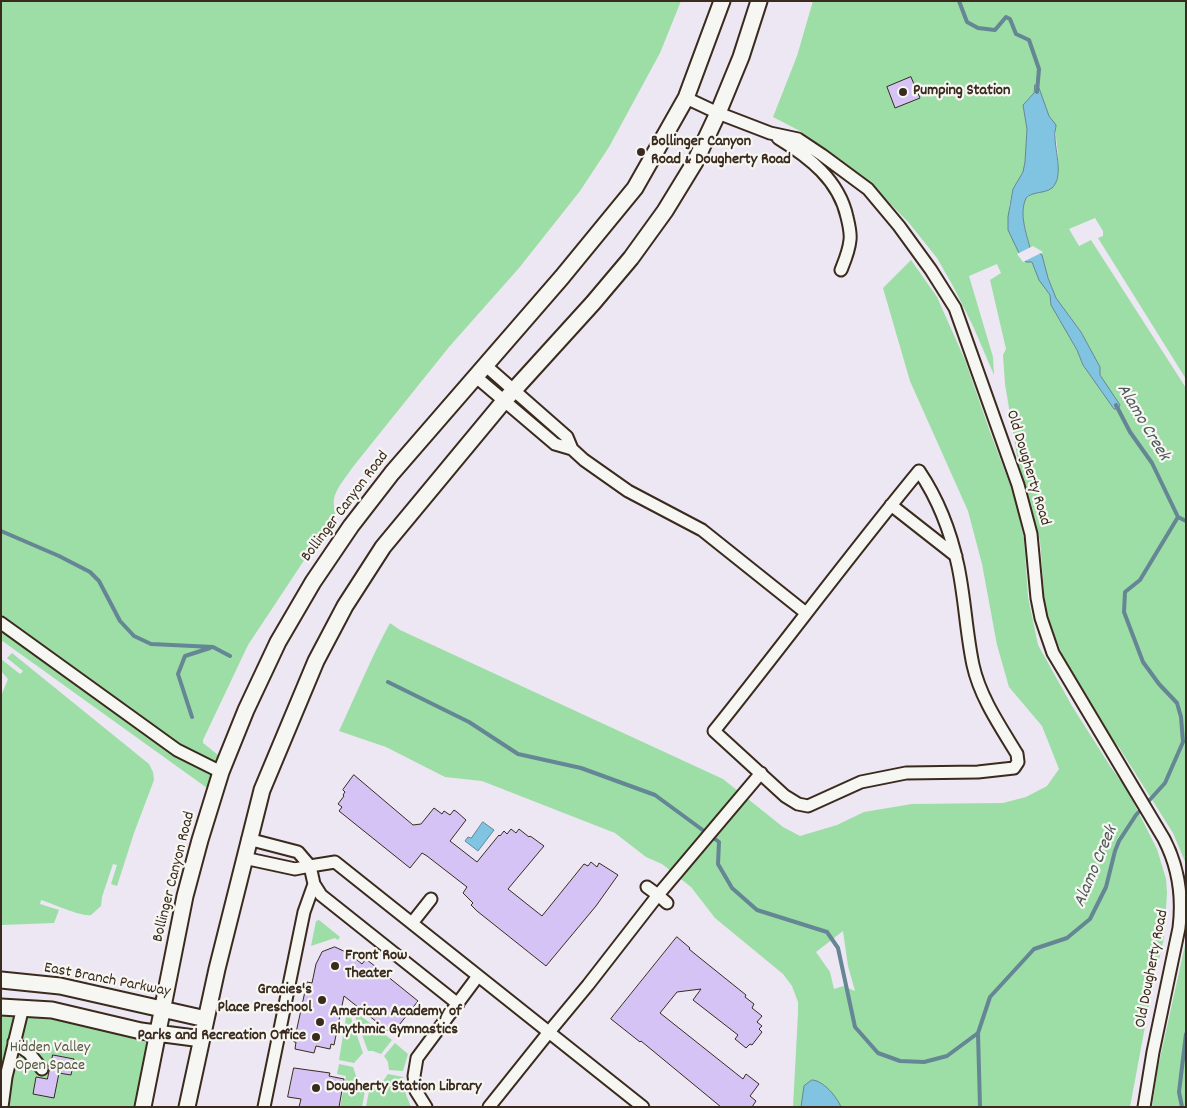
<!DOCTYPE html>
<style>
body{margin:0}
#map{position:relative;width:1187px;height:1108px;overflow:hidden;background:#ece7f3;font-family:Dekko,sans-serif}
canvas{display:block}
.frame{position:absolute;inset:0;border:2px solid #3b2a1e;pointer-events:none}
</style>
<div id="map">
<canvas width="1187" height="1108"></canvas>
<div class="frame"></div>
</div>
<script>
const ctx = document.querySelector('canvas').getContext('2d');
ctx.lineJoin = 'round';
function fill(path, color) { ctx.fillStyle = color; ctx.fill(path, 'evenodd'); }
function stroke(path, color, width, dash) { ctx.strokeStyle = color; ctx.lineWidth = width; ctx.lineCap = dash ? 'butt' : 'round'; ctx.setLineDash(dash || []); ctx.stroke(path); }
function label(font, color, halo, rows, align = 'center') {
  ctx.font = font + ' Dekko,sans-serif'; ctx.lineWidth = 4.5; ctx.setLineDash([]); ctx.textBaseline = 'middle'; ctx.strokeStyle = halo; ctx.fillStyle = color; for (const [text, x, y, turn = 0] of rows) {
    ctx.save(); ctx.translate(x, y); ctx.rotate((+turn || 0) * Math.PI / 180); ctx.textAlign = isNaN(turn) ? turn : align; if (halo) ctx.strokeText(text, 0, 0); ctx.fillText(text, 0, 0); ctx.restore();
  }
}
const green = new Path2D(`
 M1 1H681L660 53 609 147 580 191 519 268 449 347 352 468C343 482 328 496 336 512L248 645 203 740V743L227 762 214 793 1 640Z
 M813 1H1186V379L1098 238 1103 236V231L1095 218 1069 229 1079 246 1091 240 1186 388V864L1173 833 1120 749 1101 725 1065 661 1055 637 1045 606 1040 541 1018 462 1005 384 1003 355 1006 349 990 280 1001 273 997 264 969 276 993 357 994 375 973 326 953 286 937 258 909 223 876 189 800 131 773 117 797 56ZM1035 86 1039 88 1049 116 1056 125C1055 136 1057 143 1058 154 1059 162 1057 171 1057 179L1041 192 1034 193 1026 198C1019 214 1026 232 1030 248L1042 255 1048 278 1056 298 1081 332 1100 367V375L1107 388 1114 409 1083 365 1077 350 1051 305 1050 295 1044 287 1032 261 1018 251 1014 241 1009 206 1013 189 1023 172 1025 162 1027 129 1023 105 1034 93Z
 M911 260 937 297 965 360 989 429 1016 501 1024 540 1028 597 1038 645 1072 706 1110 766 1126 788 1157 849 1166 879 1167 893 1164 938 1152 989 1130 1107H793L798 1013V1002L792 986 783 974 715 918 691 887 662 864 646 857 615 833 482 781 445 777 386 747 339 731C356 695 371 658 390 623L400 630 723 779 783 827 800 836 837 825 864 812 912 804 1003 803 1026 797 1047 786 1059 769 1042 726 1009 687 997 645 982 564 968 511 910 381 883 288ZM843 931 848 966 855 991 843 986 834 989 830 972 816 952Z
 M12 653 149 764 153 772 154 780 134 833 117 886 111 884 117 865 113 864 102 897 101 906 91 915C81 917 54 904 41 900L40 904 59 910 54 923 1 925V696L8 679 1 671V659L20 674 23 671 7 658Z
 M319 920 340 937 338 940 335 938 311 946 316 921Z
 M1186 941V1107H1152L1158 1067Z
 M1 1007 159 1034 143 1107H1Z
 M357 1013 392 1040 381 1054 373 1051H368L355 1016Z
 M346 1017 351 1018 363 1053 354 1063 339 1060Z
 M395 1043 408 1054 403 1071 389 1070 388 1062 384 1056Z
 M339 1064 353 1067 357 1079 366 1085 362 1107H340L346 1076 337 1074Z
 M388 1074 403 1077 405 1092 411 1107H366L370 1086 381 1084Z`);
const water = new Path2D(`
 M1035 85 1039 88 1049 116 1056 125C1056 129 1054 133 1055 137 1055 151 1064 177 1052 188 1044 194 1033 191 1026 198 1019 214 1026 232 1030 248L1042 255 1048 278 1056 298 1081 332 1100 367V375L1120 405 1118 409H1114L1083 365 1077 350 1051 305 1050 295 1039 280 1032 262H1026L1018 251 1008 230V217L1013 189 1023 172 1025 162 1027 129 1023 105 1034 93Z
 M483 822 494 830 478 851 465 841 468 837 471 838Z
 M812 1080C823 1080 837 1097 841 1107H801L804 1086Z`);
const pier = new Path2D(`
 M1033 246 1043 252 1023 262 1017 254Z`);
const stream = new Path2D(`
 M959 1 967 22 978 28 995 30 1006 17 1010 19 1016 34 1029 40 1039 69 1037 92
 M1178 517 1186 521
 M1 531 59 556 90 572 99 581 120 621 134 636 151 644 213 647 230 656
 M388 682 469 722 518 754 581 768 655 795 719 842 718 864 732 888 757 910 827 932 838 948 855 1027 878 1053 900 1061 924 1062 947 1056 978 1033
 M192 717 178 674 185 656 210 648
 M980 1107 978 1033 990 997 1034 949 1067 938 1090 919 1106 887 1115 851 1119 841 1136 815 1165 783 1183 742 1181 717 1177 703 1159 684 1143 662 1124 612 1125 592 1140 580 1178 517 1152 463 1130 432 1116 405
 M1182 1107 1179 1092 1186 1034`);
const building = new Path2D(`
 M911 77 920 98 895 108 887 87Z
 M354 775 413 825 421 824 434 808 442 814 444 811 450 815 454 810 457 812 466 820 450 841 477 862 499 835 500 836 504 831 507 834 511 829 516 833 519 829 529 837 530 836 533 838 544 846 508 889 542 916 584 864 588 866 591 862 597 867 599 863 618 875 596 906 546 966 477 911 471 905 473 903 463 893 467 887 427 856 422 853 410 868 339 811 342 807 338 804 344 796 343 795 345 792 343 790Z
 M677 937 690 948 689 949 695 954 746 995 745 997 754 1004 752 1008 762 1016 757 1022 762 1026 759 1029 762 1032 752 1045 750 1044 746 1048 735 1039 738 1035 693 1000 701 989 677 992 660 1013 743 1079 746 1074 759 1084 750 1096 756 1101 752 1107H721L641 1041 640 1042 611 1019Z
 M335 947 350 954 362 964 366 959 418 1001 392 1034 344 996 334 1045 331 1044 330 1049 316 1046 314 1053 295 1049 296 1042H294L307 982 312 983 316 964 322 952Z
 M53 1055 74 1059 71 1075 59 1073 54 1098 33 1094 36 1077 47 1079Z
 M294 1068 330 1073 329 1076 344 1079 339 1107H299L301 1099 288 1097Z`);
const minor = new Path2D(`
 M686 98 718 113 770 133 798 139 822 155 868 189 899 226 931 270 955 308 1018 485 1031 534 1037 598 1041 618 1053 653 1164 839C1179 868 1183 896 1179 928L1153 1052 1144 1107
 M778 138C809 157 839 180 847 217 849 225 851 233 850 240 849 251 845 260 841 270
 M485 365 567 437 572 449 584 460 628 491 702 530 806 613
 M475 376 555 444 572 449
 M919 471C938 499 951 533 958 566 965 599 966 632 973 665 980 697 1000 726 1017 754L1018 762 1014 768 978 772 906 773 861 782 808 806 798 804 785 796 714 731C783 645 849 556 919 471Z
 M891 505 956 556
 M1 623 177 750 221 772
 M244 858 295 869 310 866 298 852 248 839
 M667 903 658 895 761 773
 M412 923 431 899
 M458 1004 321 895 314 884 310 866 335 862 643 1107
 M14 1042 29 1053 42 1069
 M2 1107 6 1077 23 1007
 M264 1107 304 912 314 884
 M426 1107 416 1091 414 1076 417 1058 478 976
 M489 1107 549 1032 588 985 658 895 647 887`);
const major = new Path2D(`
 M1 980 60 986 206 1019
 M1 1007 52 1010 141 1031 202 1039
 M143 1107 185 896 200 840 221 772 246 710 278 642 313 582 351 526 392 473 562 277 635 188 686 98 722 1
 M187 1107 217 969 262 790 316 661 345 606 383 547 504 401 593 303 631 258 665 211 695 162 718 113 741 57 759 1`);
const markers = [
 [903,92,5,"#3b2a1e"],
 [641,152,5,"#3b2a1e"],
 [335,966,5,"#3b2a1e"],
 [322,1000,5,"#3b2a1e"],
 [320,1022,5,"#3b2a1e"],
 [316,1037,5,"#3b2a1e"],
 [316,1088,5,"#3b2a1e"]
];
const poiNames = [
 ["Pumping Station",913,92],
 ["Bollinger Canyon",651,143],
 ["Road & Dougherty Road",651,161],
 ["Front Row",345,957],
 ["Theater",345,975],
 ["Gracies's",312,991,"right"],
 ["Place Preschool",312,1009,"right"],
 ["American Academy of",330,1013],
 ["Rhythmic Gymnastics",330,1031],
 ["Parks and Recreation Office",306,1037,"right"],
 ["Dougherty Station Library",326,1088]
];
const streetNames = [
 ["Old Dougherty Road",1027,468,73],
 ["Bollinger Canyon Road",346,507,-53],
 ["Bollinger Canyon Road",175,877,-76],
 ["Old Dougherty Road",1153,969,-79],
 ["East Branch Parkway",107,981,11]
];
const parkNames = [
 ["Hidden Valley",50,1049],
 ["Open Space",50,1067]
];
const waterNames = [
 ["Alamo Creek",1142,423,59],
 ["Alamo Creek",1097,867,-67]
];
fill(green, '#9ddda6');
fill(water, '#81c4e2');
stroke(water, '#658694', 1);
fill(pier, '#ece7f3');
stroke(stream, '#658694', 4);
fill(building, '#d4c3f4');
stroke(building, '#3b2a1e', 1);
stroke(minor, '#3b2a1e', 15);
stroke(major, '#3b2a1e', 19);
stroke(minor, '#f6f6f2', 11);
stroke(major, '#f6f6f2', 15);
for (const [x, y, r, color] of markers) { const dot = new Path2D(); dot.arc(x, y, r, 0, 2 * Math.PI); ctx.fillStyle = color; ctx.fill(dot); stroke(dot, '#f6f6f2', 2); }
label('bold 16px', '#3b2a1e', '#f6f6f2', poiNames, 'left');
label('16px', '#3b2a1e', '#f6f6f2', streetNames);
label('16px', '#545740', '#f6f6f2', parkNames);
label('italic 18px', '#505859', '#f6f6f2', waterNames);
</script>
